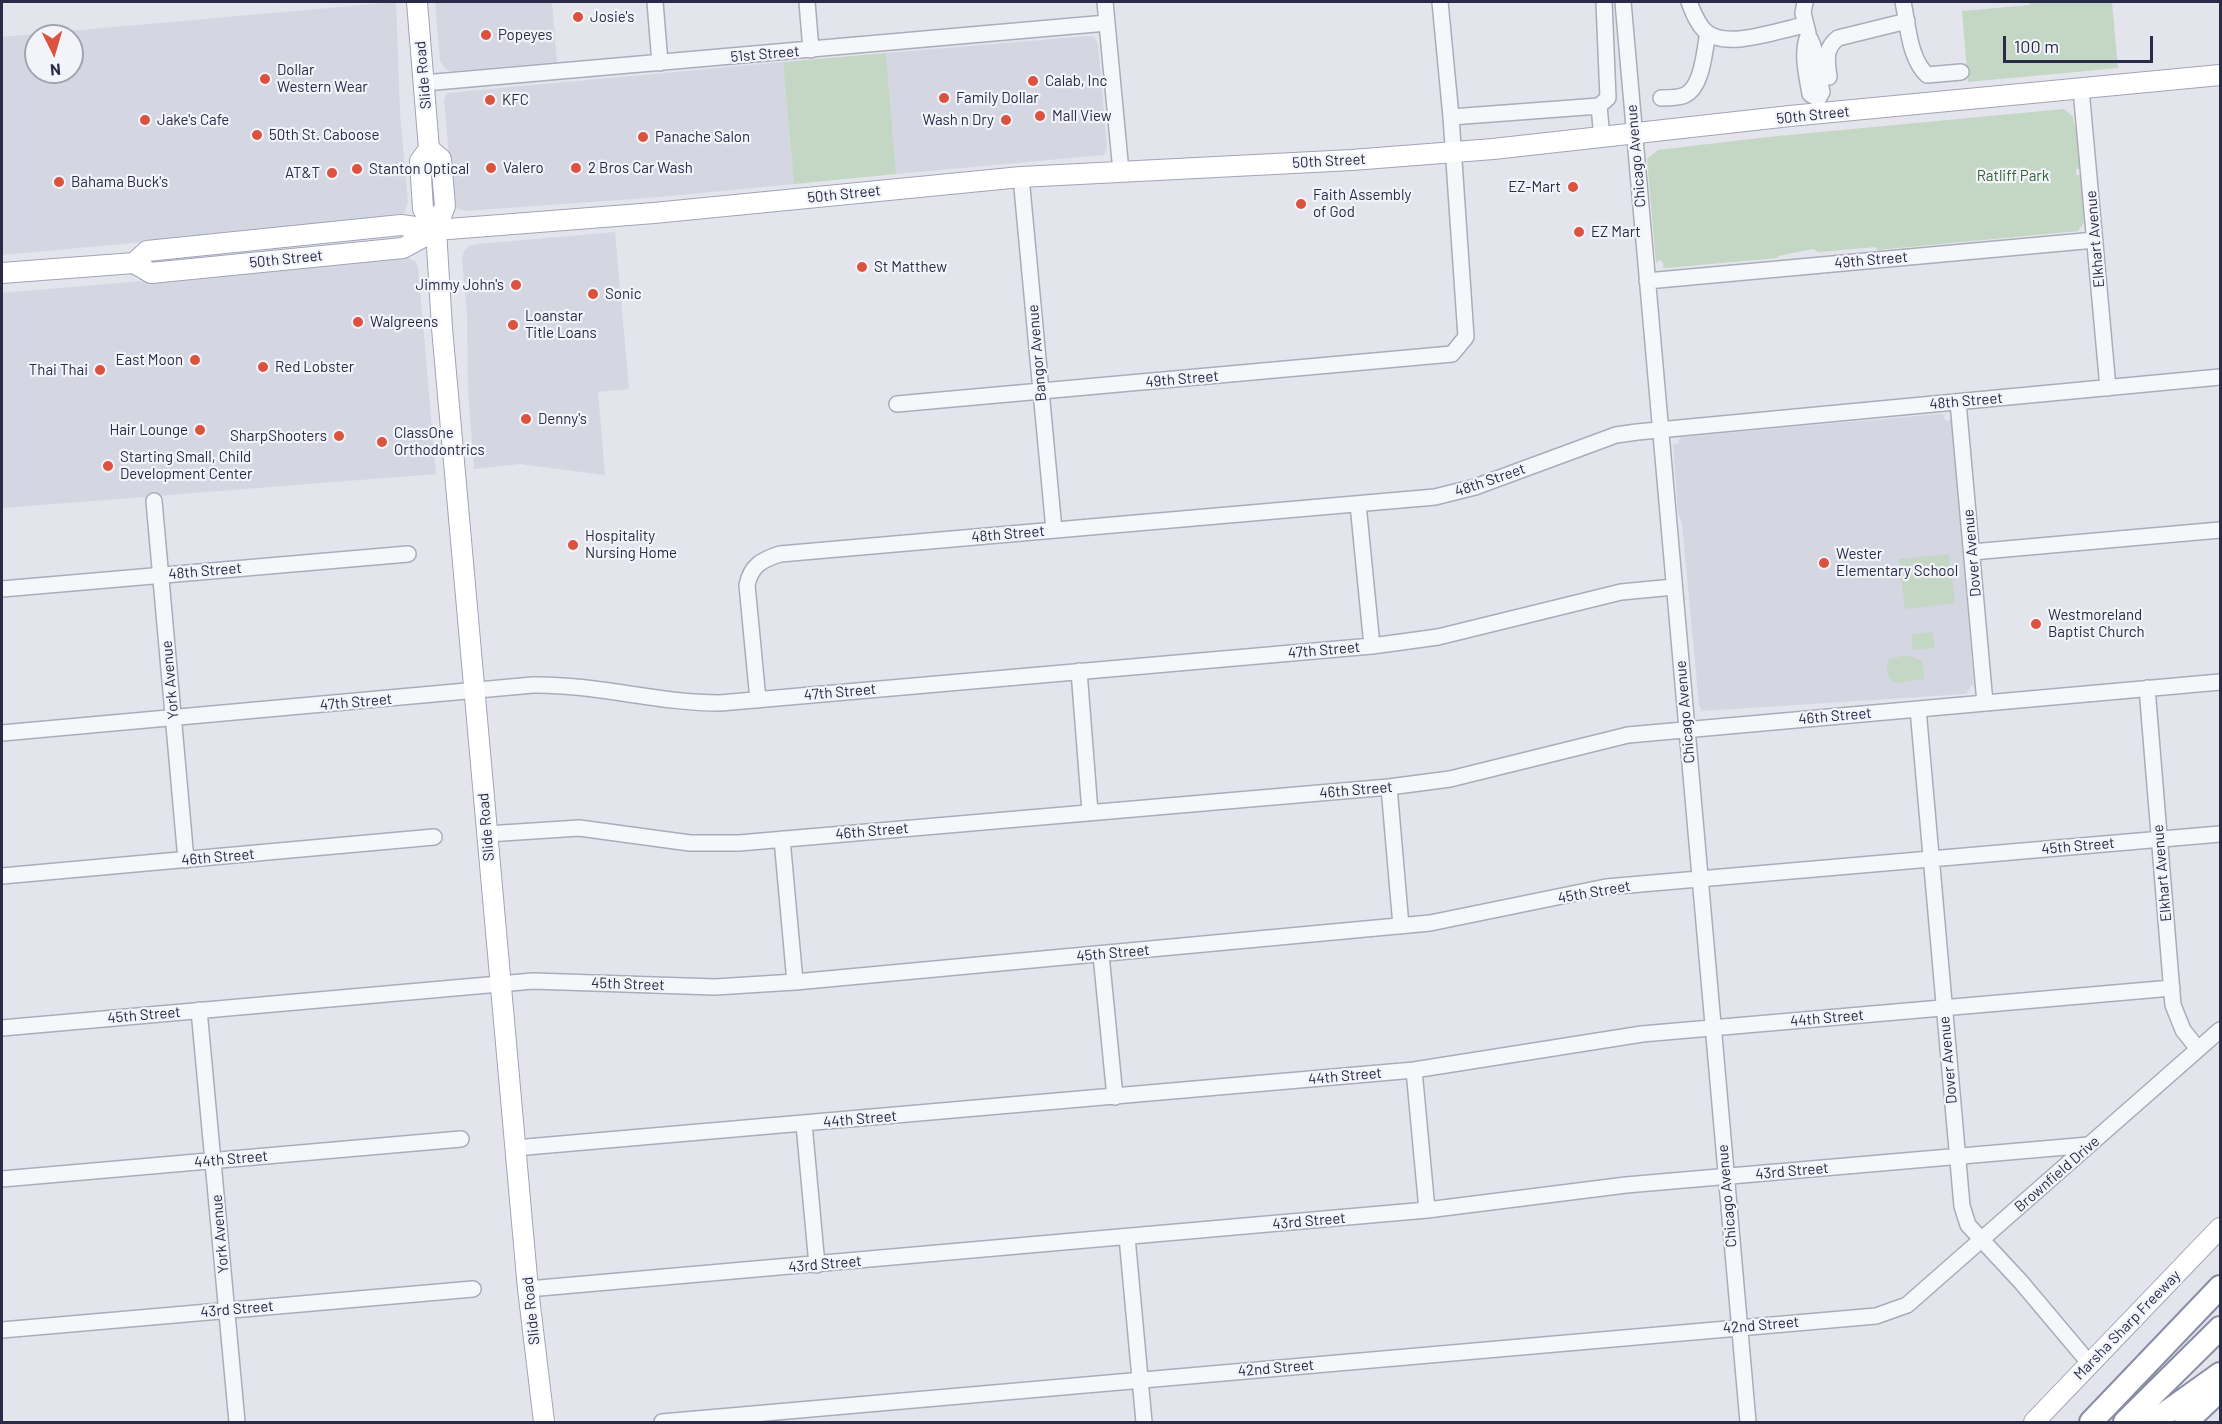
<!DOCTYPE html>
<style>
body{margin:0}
#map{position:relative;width:2222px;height:1424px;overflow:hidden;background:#e3e4ec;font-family:Barlow,sans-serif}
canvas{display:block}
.frame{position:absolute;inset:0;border:3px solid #292b47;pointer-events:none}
.north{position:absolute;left:24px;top:24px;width:60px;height:60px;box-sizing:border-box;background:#f3f4f9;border:2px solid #a2a4b2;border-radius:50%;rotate:175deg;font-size:16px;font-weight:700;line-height:24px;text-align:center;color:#292b47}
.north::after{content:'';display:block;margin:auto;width:21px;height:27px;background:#db523e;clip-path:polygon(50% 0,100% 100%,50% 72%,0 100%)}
.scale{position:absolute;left:2003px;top:36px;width:150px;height:27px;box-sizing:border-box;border:3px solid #292b47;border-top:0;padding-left:8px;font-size:18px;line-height:21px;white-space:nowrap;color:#292b47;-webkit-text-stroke:4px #f3f4f9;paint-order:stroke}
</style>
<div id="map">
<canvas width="2222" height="1424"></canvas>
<div class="frame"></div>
<div class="north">N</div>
<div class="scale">100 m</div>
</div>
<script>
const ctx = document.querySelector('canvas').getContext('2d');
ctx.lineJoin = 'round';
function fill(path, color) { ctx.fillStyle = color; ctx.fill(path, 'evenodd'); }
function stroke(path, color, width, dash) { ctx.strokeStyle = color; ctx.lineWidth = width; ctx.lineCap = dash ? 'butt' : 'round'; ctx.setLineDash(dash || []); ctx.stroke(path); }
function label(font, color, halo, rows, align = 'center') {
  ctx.font = font + ' Barlow,sans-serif'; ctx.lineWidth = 4.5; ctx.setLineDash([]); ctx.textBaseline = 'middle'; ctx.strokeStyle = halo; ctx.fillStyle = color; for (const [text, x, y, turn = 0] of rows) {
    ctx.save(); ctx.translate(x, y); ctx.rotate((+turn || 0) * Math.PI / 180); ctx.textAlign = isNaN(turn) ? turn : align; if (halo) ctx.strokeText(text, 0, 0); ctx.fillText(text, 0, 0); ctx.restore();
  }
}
const built = new Path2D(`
 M396 2 400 113 408 203 403 216 394 219 2 255V37ZM36 36H72V72H36Z
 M435 2H552L557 62 451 71 446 69 440 61Z
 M1088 36 1094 37 1098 44 1107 148 1104 155 896 174 886 53Z
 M783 62 794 184 660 197 465 211 458 209 453 204 444 100 447 93Z
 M615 232 629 389 598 392 605 475 520 464 474 469 468 390 467 314 462 261 464 251 469 246 478 244Z
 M408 258 416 262 418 267 436 474 3 508 2 293Z
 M1939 414 1945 415 1943 418 1948 422 1950 419 1952 424 1974 687 1972 685 1966 694 1702 711 1699 705 1682 524 1678 513 1673 443 1677 445 1681 437Z`);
const green = new Path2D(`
 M2030 2H2112L2118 68 1968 82 1962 11 2030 5Z
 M886 53 896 174 794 184 783 62Z
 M2064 109 2073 117 2074 125 2077 126 2081 169H2076V175H2081L2086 220 2078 231 1877 250 1876 247 1818 252 1813 249 1778 256V258L1665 268 1662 267 1664 264 1660 260 1656 263 1647 159 1658 150 1768 137Z
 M1949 554 1955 603 1905 609 1899 559Z
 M1932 632 1935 648 1912 650V634Z
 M1906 655 1922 661 1924 679 1895 683C1887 678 1885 667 1889 659Z`);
const minor = new Path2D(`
 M655 2 660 63
 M807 2 811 50
 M1105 2 1121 172
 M1440 2 1451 117 1599 106 1608 98 1604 2
 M1623 2 1748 1422
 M1689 2C1693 12 1697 23 1705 31 1726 51 1780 29 1806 25
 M1805 2 1803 13 1808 33
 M1903 2C1908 25 1909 58 1927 75L1961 72
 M1808 36C1817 46 1818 77 1822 92L1818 99 1810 94C1807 76 1801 53 1808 36Z
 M1829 77C1827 60 1824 49 1838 38L1907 21
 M424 83 1107 23
 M2081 89 2108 388
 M1661 98C1668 98 1679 98 1685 95 1703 86 1704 51 1708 33
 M1599 106 1602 138
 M1021 177 1054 530
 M1647 281 2095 240
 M1958 402 1985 703
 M897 404 1452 354 1466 337 1451 117
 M154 501 186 860
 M1358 504 1372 646
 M1972 552 2220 530
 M2 589 408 554
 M1079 671 1090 812
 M2147 688 2173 1005 2183 1030 2198 1049
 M758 700 747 585C751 566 761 560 780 554L1435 497 1475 487 1616 435 1637 432 2220 377
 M1918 709 1962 1206 1968 1225 2021 1282 2090 1364
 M2 733 533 685C596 684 657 703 720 703L1372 646 1438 637 1621 592 1674 587
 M1389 787 1401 926
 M487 834 579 828 690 843H739L1389 787 1450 779 1628 735 2220 682
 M782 839 795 982
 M2 876 434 837
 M1101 955 1115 1097
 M199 1010 237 1422
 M2 1028 533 981 715 987 795 982 1430 923 1606 887 2220 834
 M1414 1070 1427 1210
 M804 1124 817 1265
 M515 1148 1414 1070 1642 1034 2172 988
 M2 1179 461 1139
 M1127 1237 1144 1422
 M528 1289 1427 1210 1626 1185 2089 1145
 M2 1330 473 1289
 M662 1422 1876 1316 1907 1305 2220 1030`);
const major = new Path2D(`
 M417 2 429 149 420 161 423 209 436 230
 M429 149 441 159 445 206 436 230 442 328 528 1289 544 1422
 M134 263 151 273 403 248 436 230
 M2 273 134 263 147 251 401 225 436 230 654 213 1021 177 1352 160 1493 149 1790 116 2220 75
 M2034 1422 2220 1228`);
const highway = new Path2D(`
 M2091 1422 2220 1287
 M2125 1422 2220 1328
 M2153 1422 2220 1374
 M2186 1422 2220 1390`);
const markers = [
 [578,17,6,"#db523e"],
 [486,35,6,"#db523e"],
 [265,79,6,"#db523e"],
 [1033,81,6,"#db523e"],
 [944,98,6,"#db523e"],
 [490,100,6,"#db523e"],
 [1040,116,6,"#db523e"],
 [145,120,6,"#db523e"],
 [1006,120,6,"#db523e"],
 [257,135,6,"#db523e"],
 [643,137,6,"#db523e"],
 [491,168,6,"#db523e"],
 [576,168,6,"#db523e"],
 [357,169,6,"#db523e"],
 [332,173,6,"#db523e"],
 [59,182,6,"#db523e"],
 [1573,187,6,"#db523e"],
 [1301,204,6,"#db523e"],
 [1579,232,6,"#db523e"],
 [862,267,6,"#db523e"],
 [516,285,6,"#db523e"],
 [593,294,6,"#db523e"],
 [358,322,6,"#db523e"],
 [513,325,6,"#db523e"],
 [195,360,6,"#db523e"],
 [263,367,6,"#db523e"],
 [100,370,6,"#db523e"],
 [526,419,6,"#db523e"],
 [200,430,6,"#db523e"],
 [339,436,6,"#db523e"],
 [382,442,6,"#db523e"],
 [108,466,6,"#db523e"],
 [573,545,6,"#db523e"],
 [1824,563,6,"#db523e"],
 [2036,624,6,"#db523e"]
];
const poiNames = [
 ["Josie's",590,17],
 ["Popeyes",498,35],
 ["Dollar",277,70],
 ["Western Wear",277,87],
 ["Calab, Inc",1045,81],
 ["Family Dollar",956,98],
 ["KFC",502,100],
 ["Mall View",1052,116],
 ["Jake's Cafe",157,120],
 ["Wash n Dry",994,120,"right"],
 ["50th St. Caboose",269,135],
 ["Panache Salon",655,137],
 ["Valero",503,168],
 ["2 Bros Car Wash",588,168],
 ["Stanton Optical",369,169],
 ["AT&T",320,173,"right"],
 ["Bahama Buck's",71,182],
 ["EZ-Mart",1561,187,"right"],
 ["Faith Assembly",1313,195],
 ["of God",1313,212],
 ["EZ Mart",1591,232],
 ["St Matthew",874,267],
 ["Jimmy John's",504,285,"right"],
 ["Sonic",605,294],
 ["Loanstar",525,316],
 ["Title Loans",525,333],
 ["Walgreens",370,322],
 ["East Moon",183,360,"right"],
 ["Red Lobster",275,367],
 ["Thai Thai",88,370,"right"],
 ["Denny's",538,419],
 ["Hair Lounge",188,430,"right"],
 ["ClassOne",394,433],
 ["Orthodontrics",394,450],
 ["SharpShooters",327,436,"right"],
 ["Starting Small, Child",120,457],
 ["Development Center",120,474],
 ["Hospitality",585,536],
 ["Nursing Home",585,553],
 ["Wester",1836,554],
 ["Elementary School",1836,571],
 ["Westmoreland",2048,615],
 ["Baptist Church",2048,632]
];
const streetNames = [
 ["51st Street",765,54,-5],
 ["Slide Road",423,75,-95],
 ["50th Street",1813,115,-6],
 ["Chicago Avenue",1636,156,-95],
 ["50th Street",1329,161,-3],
 ["50th Street",844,194,-6],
 ["Elkhart Avenue",2095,239,-95],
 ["50th Street",286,259,-6],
 ["49th Street",1871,260,-5],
 ["Bangor Avenue",1037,353,-95],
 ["49th Street",1182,379,-5],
 ["48th Street",1966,401,-5],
 ["48th Street",1490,480,-19],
 ["48th Street",1008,534,-5],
 ["Dover Avenue",1972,553,-95],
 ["48th Street",205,571,-5],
 ["47th Street",1324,650,-5],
 ["York Avenue",170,680,-95],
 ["47th Street",840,692,-5],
 ["47th Street",356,702,-5],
 ["Chicago Avenue",1685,712,-95],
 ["46th Street",1835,716,-5],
 ["46th Street",1356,790,-5],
 ["Slide Road",486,827,-95],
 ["46th Street",872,831,-5],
 ["45th Street",2078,846,-5],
 ["46th Street",218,857,-5],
 ["Elkhart Avenue",2162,873,-95],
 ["45th Street",1594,892,-10],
 ["45th Street",1113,953,-5],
 ["45th Street",628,984,2],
 ["45th Street",144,1015,-5],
 ["44th Street",1827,1018,-5],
 ["Dover Avenue",1948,1060,-95],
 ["44th Street",1345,1076,-5],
 ["44th Street",860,1119,-5],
 ["44th Street",231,1159,-5],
 ["43rd Street",1792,1171,-5],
 ["Brownfield Drive",2057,1174,-41],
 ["Chicago Avenue",1727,1196,-95],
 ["43rd Street",1309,1221,-5],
 ["York Avenue",220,1234,-95],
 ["43rd Street",825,1264,-5],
 ["43rd Street",237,1309,-5],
 ["Slide Road",531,1311,-96],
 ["42nd Street",1761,1325,-5],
 ["Marsha Sharp Freeway",2127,1325,-46],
 ["42nd Street",1276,1368,-5]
];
const parkNames = [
 ["Ratliff Park",2013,176]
];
fill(built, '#d4d6e2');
fill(green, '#c3d7c4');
stroke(minor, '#abacba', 18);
stroke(major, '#a1a4b9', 22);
stroke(highway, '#898ca5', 26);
stroke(minor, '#f6f7fa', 15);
stroke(major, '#fff', 20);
stroke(highway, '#fff', 22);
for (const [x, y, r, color] of markers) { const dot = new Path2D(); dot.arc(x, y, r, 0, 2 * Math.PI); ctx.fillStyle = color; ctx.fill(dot); stroke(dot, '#f3f4f9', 2); }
label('15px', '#292b47', '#f3f4f9', poiNames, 'left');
label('15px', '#292b47', '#f3f4f9', streetNames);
label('15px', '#356439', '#f3f4f9', parkNames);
</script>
